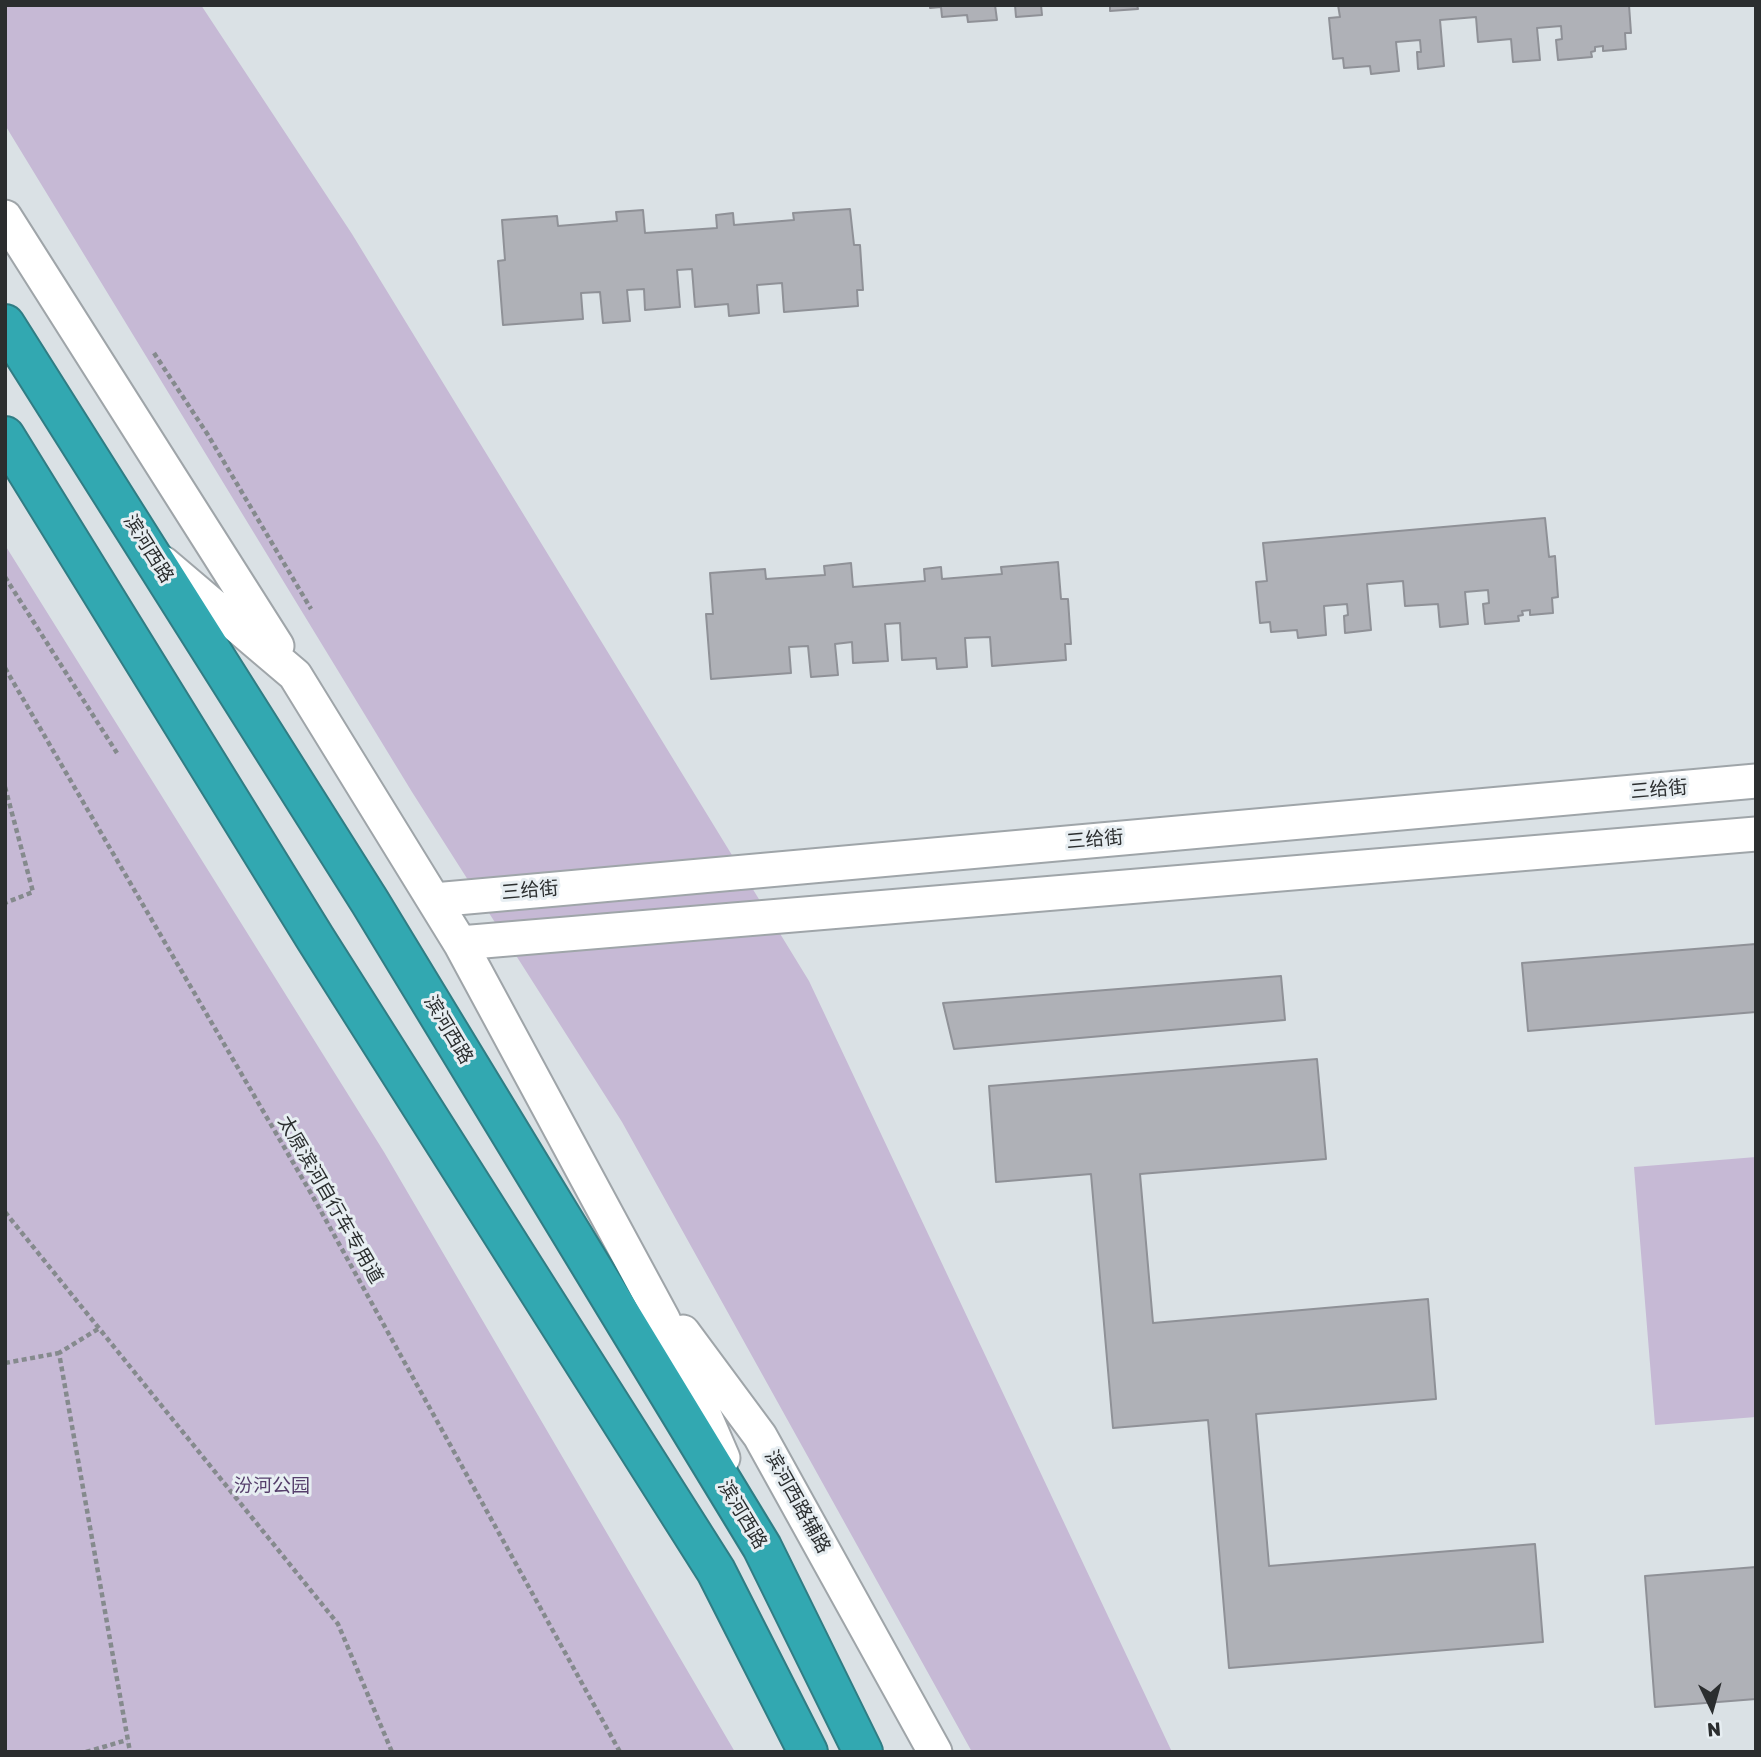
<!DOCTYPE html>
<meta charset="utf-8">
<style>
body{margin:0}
#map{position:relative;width:1761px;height:1757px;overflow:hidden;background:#dae1e5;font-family:Rubik,sans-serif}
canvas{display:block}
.frame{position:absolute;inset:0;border:7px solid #2b2e2f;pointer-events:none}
.north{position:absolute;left:1677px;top:1673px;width:70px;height:70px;-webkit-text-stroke:5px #e7eef2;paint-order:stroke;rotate:175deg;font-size:19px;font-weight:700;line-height:28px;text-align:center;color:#2b2e2f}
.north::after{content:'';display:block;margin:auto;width:24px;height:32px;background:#2b2e2f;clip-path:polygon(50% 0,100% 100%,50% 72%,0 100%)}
</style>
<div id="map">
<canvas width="1761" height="1757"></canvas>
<div class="frame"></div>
<div class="north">N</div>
</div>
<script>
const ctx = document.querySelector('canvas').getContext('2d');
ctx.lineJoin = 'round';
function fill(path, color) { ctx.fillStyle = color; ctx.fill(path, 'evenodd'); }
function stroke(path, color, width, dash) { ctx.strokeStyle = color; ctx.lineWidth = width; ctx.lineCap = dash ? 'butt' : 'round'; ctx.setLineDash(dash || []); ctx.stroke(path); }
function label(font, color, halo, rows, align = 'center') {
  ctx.font = font + ' Rubik,"Noto Sans SC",sans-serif'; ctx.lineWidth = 6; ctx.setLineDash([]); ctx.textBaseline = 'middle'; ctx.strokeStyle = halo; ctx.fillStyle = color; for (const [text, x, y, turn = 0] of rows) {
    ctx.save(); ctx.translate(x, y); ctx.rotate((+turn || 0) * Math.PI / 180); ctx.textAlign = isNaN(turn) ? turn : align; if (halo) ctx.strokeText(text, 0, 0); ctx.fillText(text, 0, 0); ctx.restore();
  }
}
const green = new Path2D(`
 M5 5H201L352 234 809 981 1172 1752H972L622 1122 412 792 5 125Z
 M5 545 384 1152 735 1752H5Z
 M1756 1157V1417L1655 1425 1634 1167Z`);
const building = new Path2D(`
 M930 5H995L997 20 968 22 967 15 942 17 941 7 930 8Z
 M1015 5H1041L1042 15 1016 17Z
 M1110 5H1137L1138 9 1110 11Z
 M1338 5H1629L1631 33H1625L1626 49 1603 51V46L1595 47V51L1591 52 1592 57 1558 60 1556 40 1562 39 1561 26 1537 28 1540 60 1513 62 1511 39 1478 42 1476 17 1440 20 1444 66 1418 69 1417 52H1421L1420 40 1396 42 1399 71 1371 74 1370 66 1344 68 1343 58 1333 59 1329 18 1340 17Z
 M850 209 854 245H860L863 290H857L858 306 784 312 782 283 757 285 759 313 729 316 728 304 695 307 692 269 677 270 680 307 645 310 644 289 627 290 630 321 603 323 600 292 581 293 583 319 503 325 498 261 505 260 502 220 557 216 558 226 617 221 616 212 643 210 645 233 717 228 716 215 733 213 734 225 794 220 793 213Z
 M1545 518 1549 557 1555 556 1558 597 1552 598 1553 613 1530 615V610L1522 611 1523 615 1518 616 1519 621 1485 624 1483 604 1489 603 1488 590 1465 592 1468 624 1440 627 1438 604 1405 606 1403 581 1367 584 1371 630 1345 633 1344 616 1348 615 1347 604 1324 606 1326 635 1298 638 1297 630 1271 632 1270 622 1260 623 1256 582 1267 581 1263 543Z
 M1058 562 1061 599H1068L1071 644H1065L1066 660 992 666 990 637 965 638 967 667 937 669 936 658 902 660 900 623 885 624 888 661 853 663 852 642 835 644 838 675 811 677 808 646 789 647 791 673 711 679 706 614H713L710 573 765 569 766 579 825 575 824 566 851 563 853 587 925 581 924 569 941 567 942 579 1002 574 1001 567Z
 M1756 944V1012L1528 1031 1522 963Z
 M1281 976 1285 1020 954 1049 943 1003Z
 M1317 1059 1326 1159 1140 1174 1153 1323 1428 1299 1436 1399 1256 1414 1269 1566 1535 1544 1543 1642 1229 1668 1208 1420 1113 1428 1091 1174 996 1182 989 1086Z
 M1756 1567V1699L1655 1707 1645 1576Z`);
const path = new Path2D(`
 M154 353 208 435 311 609
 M5 577 117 753
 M5 668 312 1195 620 1752
 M5 787 33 892 5 903
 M5 1212 338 1624 392 1752
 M98 1329 59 1353 130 1752
 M5 1363 59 1353
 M86 1752 127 1740`);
const minor = new Path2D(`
 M5 217 277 646
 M163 563 295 675 460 943 663 1319 723 1458
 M434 900 1756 781
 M460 943 1756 834
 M683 1332 760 1436 935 1752`);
const highway = new Path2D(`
 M5 324 370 902 762 1547 863 1752
 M5 436 315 938 716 1571 808 1752`);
const streetNames = [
 ["滨河西路",148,549,58],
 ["三给街",1659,790,-5],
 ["三给街",1095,840,-5],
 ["三给街",530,891,-5],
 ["滨河西路",448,1030,59],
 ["太原滨河自行车专用道",330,1200,60],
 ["滨河西路辅路",797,1502,61],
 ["滨河西路",742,1515,59]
];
const parkNames = [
 ["汾河公园",272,1487]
];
fill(green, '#c6b9d5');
fill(building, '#afb1b7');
stroke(building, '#8f9197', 2);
stroke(minor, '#9fa5a9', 37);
stroke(highway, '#307d84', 42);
stroke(path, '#858a8d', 4.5, [5, 3.5]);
stroke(minor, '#fff', 33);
stroke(highway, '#32a8b1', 38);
label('19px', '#2b2e2f', '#e7eef2', streetNames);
label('19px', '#553e6b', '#e7eef2', parkNames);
</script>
